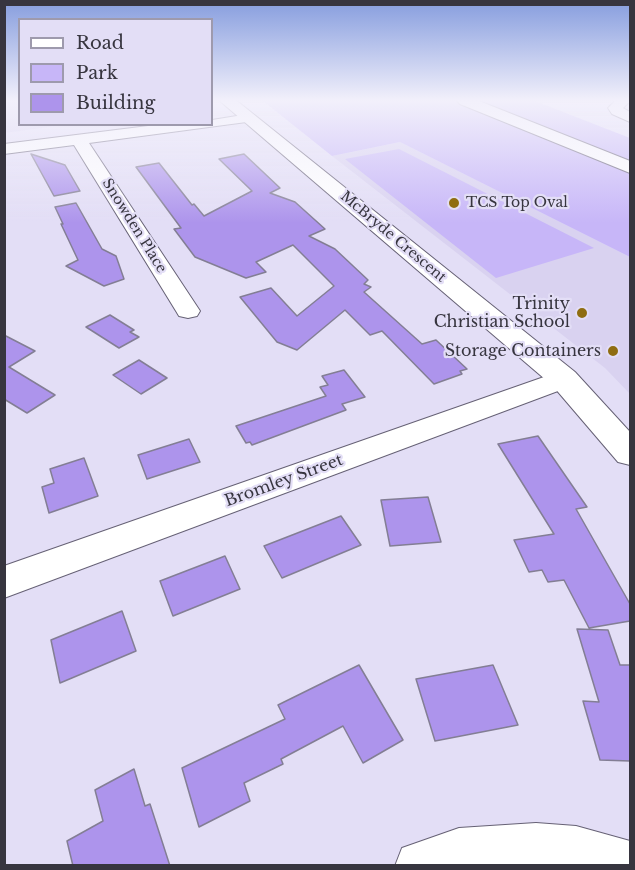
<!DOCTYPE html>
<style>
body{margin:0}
#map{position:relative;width:635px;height:870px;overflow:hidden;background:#e3def6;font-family:"Libre Baskerville",serif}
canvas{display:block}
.frame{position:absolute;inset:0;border:6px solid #37353f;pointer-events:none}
.legend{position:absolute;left:18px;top:18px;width:195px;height:108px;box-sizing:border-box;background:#e3def6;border:2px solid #9e9aad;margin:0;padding:8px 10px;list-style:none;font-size:18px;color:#37353f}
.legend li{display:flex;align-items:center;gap:12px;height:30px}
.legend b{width:30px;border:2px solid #9e9aad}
</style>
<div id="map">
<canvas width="635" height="870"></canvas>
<div class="frame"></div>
<ul class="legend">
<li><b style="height:8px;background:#fff"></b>Road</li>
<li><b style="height:16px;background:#c7b6f8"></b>Park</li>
<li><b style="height:16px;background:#ad94ec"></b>Building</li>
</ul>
</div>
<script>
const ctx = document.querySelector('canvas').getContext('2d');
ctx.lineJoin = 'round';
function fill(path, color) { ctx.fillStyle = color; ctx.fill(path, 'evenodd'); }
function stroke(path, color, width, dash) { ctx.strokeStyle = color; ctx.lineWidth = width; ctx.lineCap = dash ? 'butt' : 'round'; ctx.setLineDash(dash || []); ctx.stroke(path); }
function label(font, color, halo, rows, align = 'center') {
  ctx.font = font + ' "Libre Baskerville",serif'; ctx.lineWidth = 4.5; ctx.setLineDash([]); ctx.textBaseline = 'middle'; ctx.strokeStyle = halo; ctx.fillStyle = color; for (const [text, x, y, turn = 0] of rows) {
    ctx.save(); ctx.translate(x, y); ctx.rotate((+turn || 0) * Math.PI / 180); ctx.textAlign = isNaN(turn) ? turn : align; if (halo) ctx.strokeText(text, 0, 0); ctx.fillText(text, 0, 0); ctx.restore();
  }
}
const built = new Path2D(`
 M4 101H19L20 124 64 125 5 133Z
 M400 142 630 257V394L605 368 332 156Z`);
const green = new Path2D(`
 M263 101H535L630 138V257L400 142 332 156Z
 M399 149 594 248 496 278 345 159Z`);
const building = new Path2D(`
 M31 154 65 165 80 191 54 196Z
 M244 154 280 188 270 193 295 202 325 229 309 236 335 249 368 280 364 284 371 287 364 292 422 344 436 340 467 369 460 371 462 374 434 384 382 331 370 335 345 310 297 350 277 342 240 297 271 288 297 316 334 286 293 245 256 262 266 272 246 278 195 257 174 229 181 228 136 167 159 163 192 205 194 204 204 216 252 191 219 159Z
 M76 203 102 249 116 256 124 279 104 286 66 266 78 260 61 224H63L55 207Z
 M110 315 134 330 130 332 139 337 119 348 86 327Z
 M4 335 35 351 9 367 55 395 27 413 4 399Z
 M139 360 167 378 141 394 113 375Z
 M344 370 365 397 342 404 346 410 252 445 250 442 246 443 236 426 326 396 320 387 328 385 322 376Z
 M538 436 587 507 576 509 630 604V621L589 628 564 580 548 582 542 570 529 572 514 540 554 534 498 444Z
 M189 439 200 462 147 479 138 455Z
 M84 458 98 496 49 513 42 487 54 483 50 469Z
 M428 497 441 542 390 546 381 500Z
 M341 516 361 545 282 578 264 546Z
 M225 556 240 589 173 616 160 581Z
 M122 611 136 651 60 683 51 640Z
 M577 629 608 630 620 665H630V761L600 760 583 701 599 702Z
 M359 665 403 740 363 763 343 726 281 759 283 764 244 783 250 801 199 827 182 768 285 719 278 705Z
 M493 665 518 725 435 741 416 679Z
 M134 769 145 806 150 804 170 866H73L67 841 103 821 95 790Z`);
const street = new Path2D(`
 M615 101H630L623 108 630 112V122L612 114 608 108Z
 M249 114 254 115 256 118 254 121 89 143 200 311 197 316 188 318 179 316 176 311 74 145 4 154V144L164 124H212V120Z
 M564 370 574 373 578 379 574 385 4 598V566Z
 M536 823 576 826 630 841V866H395L402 848 459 828Z`);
const secondary = new Path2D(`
 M220 101H237L575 372 630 432V465L618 462 553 386Z`);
const primary = new Path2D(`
 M457 101H479L630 161V173L460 104Z`);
const markers = [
 [454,203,6,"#8f6d11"],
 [582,313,6,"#8f6d11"],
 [613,351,6,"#8f6d11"]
];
const farPoinames = [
 ["TCS Top Oval",466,203]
];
const farStreetnames = [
 ["Snowden Place",134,226,58],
 ["McBryde Crescent",393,237,40]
];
const poiNames = [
 ["Trinity",570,304],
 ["Christian School",570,322],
 ["Storage Containers",601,351]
];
const streetNames = [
 ["Bromley Street",284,481,-20]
];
fill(built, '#d9d2f0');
fill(green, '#c7b6f8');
fill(building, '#ad94ec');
stroke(building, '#837e94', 1.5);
stroke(street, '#666175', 2);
stroke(secondary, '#666175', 2);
stroke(primary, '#666175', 2);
fill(street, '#fff');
fill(secondary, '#fff');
fill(primary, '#fff');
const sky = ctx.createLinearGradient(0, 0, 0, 223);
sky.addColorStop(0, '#869dde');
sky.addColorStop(0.45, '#f2f0fb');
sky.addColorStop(1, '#f2f0fb00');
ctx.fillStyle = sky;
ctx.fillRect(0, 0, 635, 223);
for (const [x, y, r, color] of markers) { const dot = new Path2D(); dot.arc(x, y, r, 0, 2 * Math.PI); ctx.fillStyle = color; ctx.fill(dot); stroke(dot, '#e3def6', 2); }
label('14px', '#37353f', '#e3def6', farPoinames, 'left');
label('14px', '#37353f', '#e3def6', farStreetnames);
label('16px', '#37353f', '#e3def6', poiNames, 'right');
label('16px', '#37353f', '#e3def6', streetNames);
</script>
